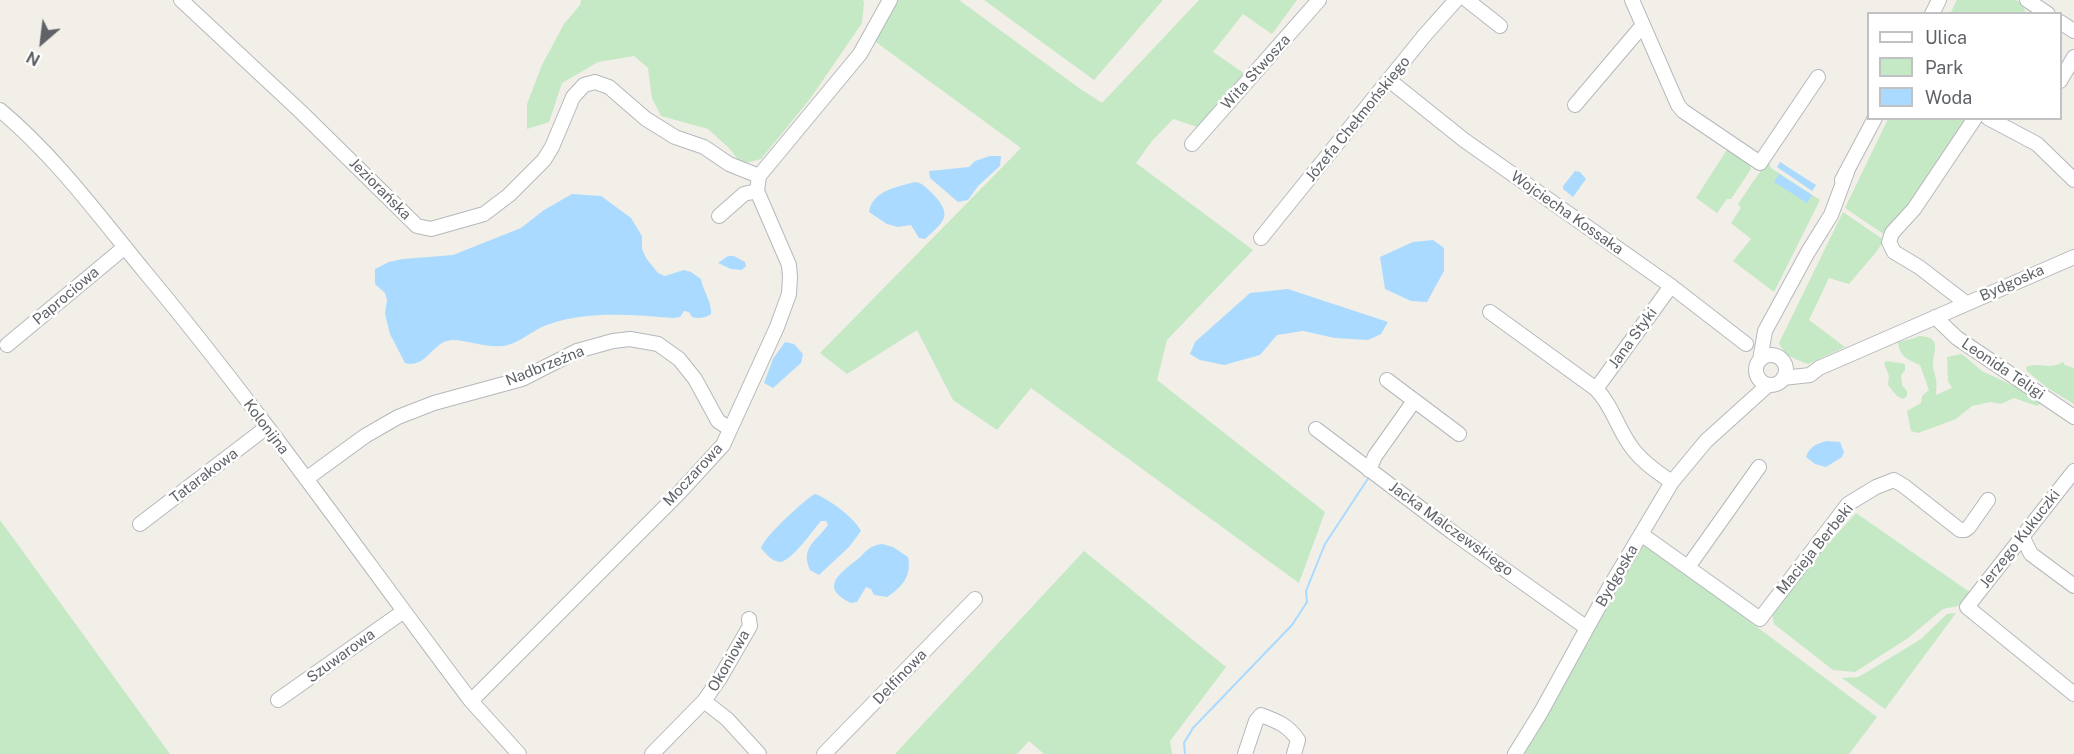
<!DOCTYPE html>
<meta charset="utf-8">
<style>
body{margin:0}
#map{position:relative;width:2074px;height:754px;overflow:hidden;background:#f1efe8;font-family:"Public Sans",sans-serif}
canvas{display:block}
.legend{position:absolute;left:1867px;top:12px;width:195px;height:108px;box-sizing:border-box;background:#fff;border:2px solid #bfc1c3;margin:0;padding:8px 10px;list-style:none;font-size:18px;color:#5f6368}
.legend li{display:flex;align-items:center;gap:12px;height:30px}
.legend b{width:30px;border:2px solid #bfc1c3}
.north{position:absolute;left:12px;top:12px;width:60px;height:60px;-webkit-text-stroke:4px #fff;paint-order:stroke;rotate:208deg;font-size:16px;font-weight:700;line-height:24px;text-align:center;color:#5f6368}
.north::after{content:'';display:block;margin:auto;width:21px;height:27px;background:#5f6368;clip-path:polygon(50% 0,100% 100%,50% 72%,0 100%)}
</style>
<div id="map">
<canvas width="2074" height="754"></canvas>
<ul class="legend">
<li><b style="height:8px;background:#fff"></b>Ulica</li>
<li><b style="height:16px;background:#c5e8c5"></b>Park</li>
<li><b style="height:16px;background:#aadaff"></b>Woda</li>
</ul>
<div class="north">N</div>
</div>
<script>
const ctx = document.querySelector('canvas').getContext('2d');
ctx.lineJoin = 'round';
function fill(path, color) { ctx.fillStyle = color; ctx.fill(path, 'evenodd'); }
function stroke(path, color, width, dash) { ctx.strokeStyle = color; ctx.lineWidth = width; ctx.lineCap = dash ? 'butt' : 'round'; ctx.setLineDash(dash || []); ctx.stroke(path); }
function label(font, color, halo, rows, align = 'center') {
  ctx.font = font + ' "Public Sans",sans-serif'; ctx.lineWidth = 5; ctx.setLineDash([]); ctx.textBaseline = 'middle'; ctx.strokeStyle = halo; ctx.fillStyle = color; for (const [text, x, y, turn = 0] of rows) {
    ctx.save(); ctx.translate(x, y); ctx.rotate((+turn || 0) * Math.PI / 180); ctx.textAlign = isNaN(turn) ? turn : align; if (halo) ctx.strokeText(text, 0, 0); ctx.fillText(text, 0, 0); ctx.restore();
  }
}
const green = new Path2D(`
 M581 0H863L864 2 862 23 810 99 761 159 741 164 730 149 708 129 661 116 652 98 648 68 634 56 598 62 562 83 549 122 527 129V104L542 65 564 24 580 5Z
 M896 0H959L1079 88 1102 103 1199 0H1297L1272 34 1243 14 1213 52 1245 74 1201 128 1173 119 1152 141 1136 163 1253 250 1167 340 1157 380 1325 512 1299 583 1031 388 997 430 953 400 917 330 847 374 820 353 1021 148 873 40Z
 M984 0H1163L1094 80Z
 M1957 0H2016L2021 3 2025 11V14H1950Z
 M1888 119H1967L1912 207 1885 235 1845 208Z
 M1728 148 1749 163 1751 169 1731 199H1727L1717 213 1696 198Z
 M1768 160 1771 168 1820 200 1774 292 1733 261 1751 239 1731 223 1741 208 1738 204Z
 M1843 212 1884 240 1877 251 1849 284 1829 278 1809 320 1845 347 1808 364C1795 359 1784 356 1779 343Z
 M1919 336C1943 337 1933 350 1933 365 1933 370 1935 374 1936 379 1937 384 1936 390 1936 395L1952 388 1948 381 1947 357 1962 354 1982 371 2037 397 2041 403 2037 406 2014 398 2001 404 1990 402 1972 406 1956 419 1918 433 1911 431 1907 411 1921 403 1922 396 1929 390 1920 365C1907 359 1900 357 1898 342L1912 339Z
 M1887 361 1905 364V370L1901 375 1902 385 1907 391V396L1903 399 1897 396 1888 385 1889 376 1884 363Z
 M2063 362 2065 365 2074 368V404L2046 387 2027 371 2026 367C2041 361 2047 371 2063 362Z
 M1856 513 1971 593 1963 605 1943 609 1908 638 1855 672 1833 670 1774 624 1772 614 1803 571Z
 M0 520 170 754H0Z
 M1645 543 1877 717 1849 754H1517L1583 644 1587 645 1589 642 1587 639Z
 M1084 551 1226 667 1170 741 1172 754H1044L1029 741 1017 754H895Z
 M1956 613 1885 709 1842 678 1858 677 1867 672 1921 639 1947 614Z`);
const water = new Path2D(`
 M990 156H1001L1000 166 978 186 968 200 958 202 930 178 929 171 969 167 975 161Z
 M1780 162 1816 185 1812 191 1777 167Z
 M1575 171 1580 172 1586 179 1573 197 1563 189V186Z
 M1779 174 1812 195 1807 203 1774 182Z
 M915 182C923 183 925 187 931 192 953 215 946 220 925 239L919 238 911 225 898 227 887 224 869 212C873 190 897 187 915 182Z
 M572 194 601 196 631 218 642 236V249L646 258 658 273 665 276 684 270 691 272 701 279C703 291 712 302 711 314 705 318 699 319 692 317L689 312 684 311 680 317 674 318C632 315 587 310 547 325 532 330 518 345 502 346 485 348 468 340 452 340 432 341 427 369 405 363L390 334 385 314 387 300 385 293 375 284V269L389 262 403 259 453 255 521 228 544 210Z
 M1433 240 1444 248V271L1427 302 1411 301 1385 289 1380 257 1413 242Z
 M728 256H734L745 262 746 266 742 270 731 269 718 263Z
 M1288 289 1388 322 1381 334 1368 340 1335 338 1303 331 1277 335 1260 355 1224 365 1200 360 1190 354 1195 342 1250 293Z
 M785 342 794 344 803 354 801 363 773 388 764 383 773 359Z
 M1827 441 1840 442 1844 452 1842 457 1826 467 1815 464 1806 457C1810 446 1816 444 1827 441Z
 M815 494C829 499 855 518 861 531L849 547 819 575 810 570C800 547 816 542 828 525L826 521H821C813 530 792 561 780 562 773 562 765 553 761 548 764 537 805 499 815 494Z
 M882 544 893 547 908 557C912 576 902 587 887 597L874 595 871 589 866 587 857 602 851 603C822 589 835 577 854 562 866 554 866 546 882 544Z`);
const stream = new Path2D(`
 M1185 754 1184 743 1193 728 1292 625 1307 602 1306 591 1325 544 1369 477`);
const minor = new Path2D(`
 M181 0 300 111 417 226 431 229 484 214 509 195 544 160 552 147 573 97 584 85 595 82 609 87 646 119 675 137 704 147 729 164 759 176
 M1467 0 1500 26
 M1632 0 1678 105 1683 111 1760 163 1818 77
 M2027 0 2048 14
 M1932 14 1939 0
 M2060 22 2074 31
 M1389 80 1464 140 1671 286 1746 344
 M2060 81 2074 57
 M1575 105 1643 25
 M0 110C56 157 99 216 145 272 260 410 363 558 471 701L519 754
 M1988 118 2037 144 2074 180
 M1192 144 1319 0
 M1842 180 1875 118
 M719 216 744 194 757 191
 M1261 238 1424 36 1456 0
 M1966 303 1919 267 1894 252 1889 242 1892 233 1914 209 1975 118
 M1490 312 1596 389C1612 405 1617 427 1630 445 1639 459 1658 473 1672 482
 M1935 317 1957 338 2074 417
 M7 345 125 247
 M1756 370a15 15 0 1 1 30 0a15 15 0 1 1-30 0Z
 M1760 360 1765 331 1808 252 1831 215 1847 172
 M1783 378 1810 375 1819 368 2074 257
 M1387 380 1459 434
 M1596 389 1671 286
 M1316 429 1452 532 1587 628
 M1369 470 1375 456 1414 401
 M2074 471 1967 607 2074 694
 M306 479 365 436 398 417 434 403 522 379 577 351 613 341 630 339 658 344 679 359 695 379 718 421 730 429
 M140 524 267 427
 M1641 534 1760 619 1848 504 1876 487 1894 480 1904 486 1960 530H1965L1969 527 1988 500
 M2022 536 2031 554 2074 586
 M1688 567 1759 467
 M278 700 404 611
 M471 701 679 493 723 445 777 327 789 294 790 277 789 265 757 191 759 176 860 54 890 0
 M704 701 720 678 750 626 749 619
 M652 754 704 701 727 719 759 754
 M824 754 975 599
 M1245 754 1256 721 1261 715C1277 721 1288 725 1298 740L1294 754
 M1515 754 1541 712 1609 588 1672 482 1706 441 1768 385`);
const streetNames = [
 ["Wita Stwosza",1256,72,-48],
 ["Józefa Chełmońskiego",1358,119,-51],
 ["Jeziorańska",380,189,45],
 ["Wojciecha Kossaka",1567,213,35],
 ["Bydgoska",2012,283,-24],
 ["Paprociowa",66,296,-40],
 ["Jana Styki",1633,338,-54],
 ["Nadbrzeżna",545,366,-22],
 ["Leonida Teligi",2003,369,34],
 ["Kolonijna",266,427,53],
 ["Moczarowa",693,475,-47],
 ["Tatarakowa",204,476,-37],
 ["Jacka Malczewskiego",1451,529,36],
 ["Jerzego Kukuczki",2020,539,-52],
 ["Macieja Berbeki",1815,549,-51],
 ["Bydgoska",1617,576,-60],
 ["Szuwarowa",341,656,-36],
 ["Okoniowa",729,661,-60],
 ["Delfinowa",900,677,-46]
];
fill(green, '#c5e8c5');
fill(water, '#aadaff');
stroke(stream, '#aadaff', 2);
stroke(minor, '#b5b8bc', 16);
stroke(minor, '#fff', 14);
label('15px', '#5f6368', '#fff', streetNames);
</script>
